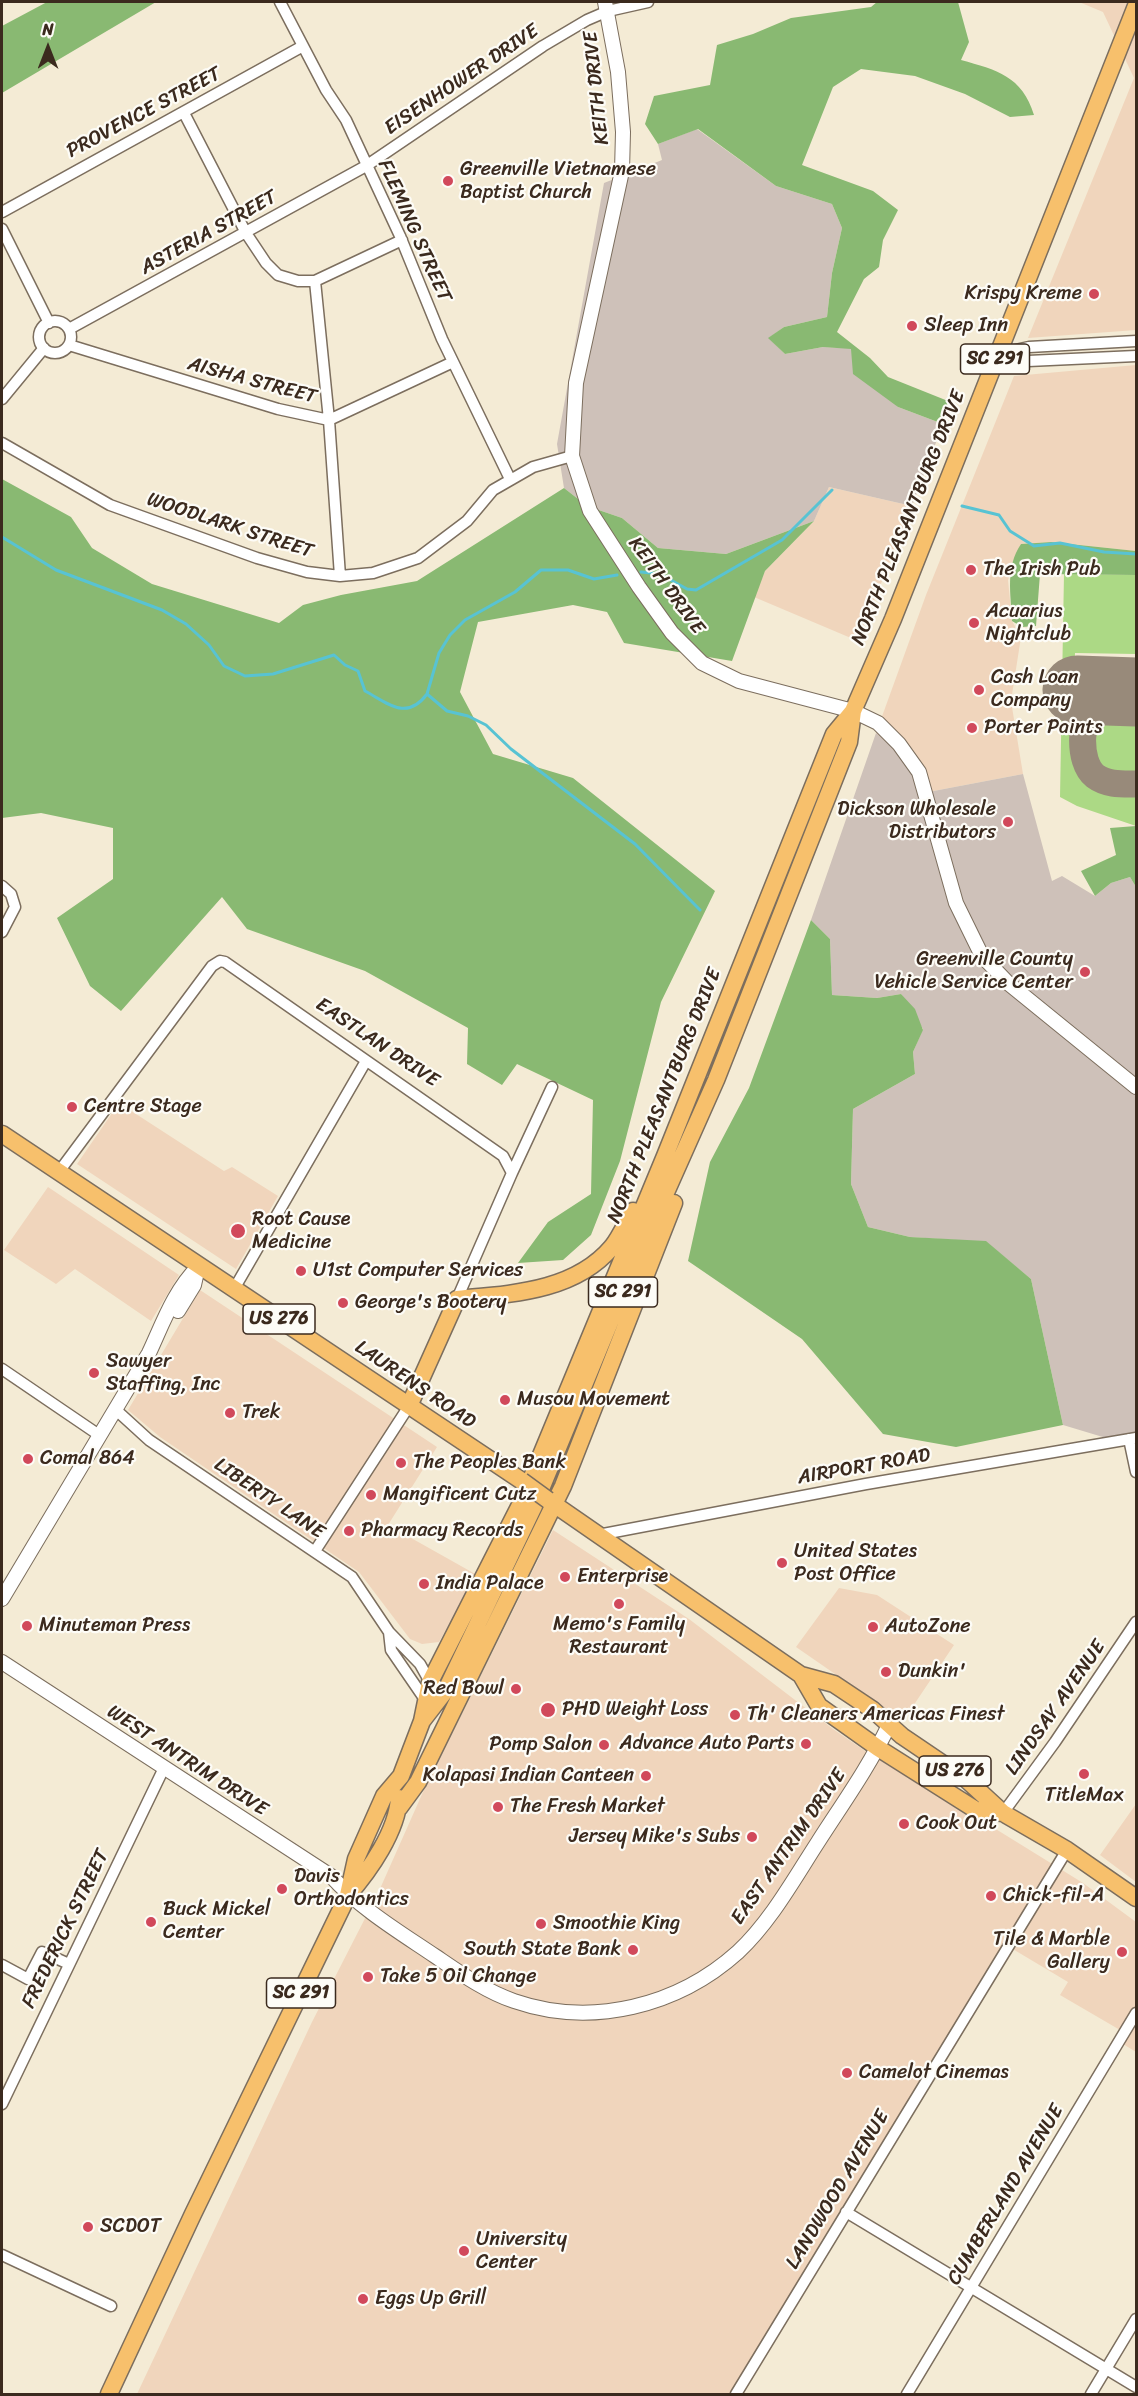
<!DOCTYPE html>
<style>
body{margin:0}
#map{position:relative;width:1138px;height:2396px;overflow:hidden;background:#f4ebd5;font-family:Sriracha,sans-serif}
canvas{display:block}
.frame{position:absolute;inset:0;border:3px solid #3b2a1e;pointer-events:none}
.north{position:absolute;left:18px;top:18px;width:60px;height:60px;-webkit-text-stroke:4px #fdfcf7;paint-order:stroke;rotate:0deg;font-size:16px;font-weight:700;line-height:24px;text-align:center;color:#3b2a1e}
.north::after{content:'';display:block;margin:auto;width:21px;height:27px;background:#3b2a1e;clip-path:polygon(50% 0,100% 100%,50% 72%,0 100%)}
</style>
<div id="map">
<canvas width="1138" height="2396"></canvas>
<div class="frame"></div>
<div class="north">N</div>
</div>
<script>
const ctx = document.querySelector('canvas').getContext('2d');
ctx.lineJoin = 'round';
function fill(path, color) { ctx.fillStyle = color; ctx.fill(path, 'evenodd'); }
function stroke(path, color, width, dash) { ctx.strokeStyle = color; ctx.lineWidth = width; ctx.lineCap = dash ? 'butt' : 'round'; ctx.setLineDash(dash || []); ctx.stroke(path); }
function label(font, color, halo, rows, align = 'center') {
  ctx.font = font + ' Sriracha,sans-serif'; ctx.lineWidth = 4.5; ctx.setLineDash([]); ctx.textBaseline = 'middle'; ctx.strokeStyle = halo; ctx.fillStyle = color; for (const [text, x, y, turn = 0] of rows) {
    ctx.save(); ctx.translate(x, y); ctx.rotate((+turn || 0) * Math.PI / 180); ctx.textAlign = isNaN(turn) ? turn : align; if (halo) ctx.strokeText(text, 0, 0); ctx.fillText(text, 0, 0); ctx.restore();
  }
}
const built = new Path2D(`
 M1079 2H1136V330L1028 338 1134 78 1103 12Z
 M1136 365V551L1051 542 1021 544 1008 580 1012 621 1021 637 1011 701 1023 774 923 793 876 733 926 595 1014 376Z
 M829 487 912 506 858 641 754 597 765 571 814 521Z
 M119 1103 224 1171 232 1167 278 1196 236 1269 77 1164Z
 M48 1187 179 1275 151 1321 75 1269 56 1284 4 1250Z
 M200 1290 437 1447 388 1525 477 1575 439 1642 422 1644 410 1639 359 1572 160 1437 128 1410Z
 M553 1530 689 1619 833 1729 871 1755 910 1776 1083 1883 1136 1922V2052L1115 2039 1120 2030 1060 1995 1068 1982 1006 1945 731 2394H137L312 2022 379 1891 423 1792Z
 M839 1588 877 1595 954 1645 903 1721 796 1647Z
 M1136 1804V1882L1100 1855Z`);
const industrial = new Path2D(`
 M697 129 776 186 832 204 842 228 832 273 827 317 784 327 769 338 785 354 823 347 851 348 898 407 943 424 912 506 829 487 814 521 726 554 658 548 622 518 587 506 564 488 557 444 604 183 662 160 658 144Z
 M876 733 906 759 923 793 1023 774 1052 881 1062 876 1095 896 1111 883 1130 877 1136 887V1447L1063 1425 1031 1279 986 1242 910 1237 868 1227 851 1184 853 1109 915 1074 913 1052 923 1029 901 994 877 998 832 995 830 939 811 920Z`);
const green = new Path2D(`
 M1064 574 1136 575V654L1075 653C1074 684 1062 768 1092 785 1105 794 1121 792 1136 792V826L1077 806 1060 797Z
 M1095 724 1136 725V775C1098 770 1088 765 1095 724Z`);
const forest = new Path2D(`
 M47 2H156L2 93V26Z
 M877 2H958L969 42 961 60C997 70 1022 76 1034 115L1010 117 965 94 915 76 861 69 833 87 802 165 873 191 898 210 883 240 879 267 864 279 837 332 870 358 888 377 948 401 943 424 898 407 853 374 851 349 823 347 785 354 768 338 784 327 827 317 832 273 842 228 832 204 776 186 698 129 658 144 645 124 654 96 710 85 717 45 753 34 791 18 871 7Z
 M2 479 71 517 92 548 152 584 279 623 303 605 341 595 417 581 564 488 587 506 622 518 658 548 726 554 814 521 765 571 732 661 624 643 607 612 573 605 478 622 460 692 493 754 573 778 715 891 661 1002 620 1161 591 1235 563 1260 518 1263 548 1222 591 1194 593 1100 517 1064 502 1085 467 1064 468 1028 365 971 247 929 222 897 121 1011 90 986 57 918 113 879V828L41 813 2 818Z
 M1051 542 1136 551V575L1040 574 1036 626 1022 627 1012 621C1011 593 1005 568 1021 544Z
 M1136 826V887L1130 877 1111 883 1095 896 1081 871 1116 855 1110 828Z
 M811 920 830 939 832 995 877 998 901 994 915 1009 923 1030 913 1052 915 1074 853 1109 851 1184 868 1227 910 1237 986 1241 1031 1279 1063 1425 956 1447 883 1434 802 1339 688 1261 710 1162 749 1088Z`);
const stream = new Path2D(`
 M962 506 999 515 1010 531 1034 546 1060 543 1104 552 1136 554
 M2 537 56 570 162 610 186 624 209 645 224 666 245 676 273 674 334 655 345 665 358 671 365 691C389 704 407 721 427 694L447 711 468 716 486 725 511 749 635 844 700 910
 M641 572 660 574 687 589 696 590 782 540 832 490
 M427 694 439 653 450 635 465 620 515 592 541 570H568L594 579 617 575`);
const taxiway = new Path2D(`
 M1116 691C1108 693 1101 695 1095 701 1080 717 1077 761 1095 776 1107 785 1122 784 1136 784`);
const runway = new Path2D(`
 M1077 690 1136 692`);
const minor = new Path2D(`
 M280 2 326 90 346 120 400 236 442 339 510 479
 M184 113 246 233 266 263 278 275 298 281H315L402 240
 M2 212 303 46
 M2 229 49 323
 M315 281 329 420 340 576
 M39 337a16 16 0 1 1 32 0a16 16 0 1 1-32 0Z
 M69 329 366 166 543 46 587 20 608 11 648 2
 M69 345 278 409 329 420 453 362
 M1016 352 1028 361 1136 356
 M997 354 1029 347 1136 341
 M2 399 44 348
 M2 443 110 505 257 558 307 572 340 576 373 573 418 558 467 521 493 490 533 467 572 456
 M2 886 11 894 15 907 2 932
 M58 1173 212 966 220 961 225 962 503 1156 512 1173 457 1299
 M512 1173 552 1087
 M234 1289 366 1061
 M2 1369 99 1435
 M115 1409 149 1440 352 1577 389 1632 420 1664 430 1682 446 1690
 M1129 1439 1136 1472
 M598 1535 866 1484 1136 1438
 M315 1551 409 1406
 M389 1632 391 1650 426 1701
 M1003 1813 1055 1742 1136 1622
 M2 1965 28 1979 42 1952 69 1964
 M2 2104 163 1770
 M846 2212 1136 2387
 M2 2255 111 2306
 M736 2394 1067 1850
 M907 2394 1136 2013
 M1091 2394 1136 2319`);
const tertiary = new Path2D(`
 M605 2 618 72 623 132 622 171 576 383 572 456 590 511 639 587 672 633 702 663 739 681 853 711 878 723 899 744 919 772 956 903 982 956 1008 983 1136 1087
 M178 1311 194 1285 198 1267
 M2 1599 149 1353C163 1323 174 1291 198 1267
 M2 1662 331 1876C361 1909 398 1931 435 1956 460 1973 485 1991 514 2001 592 2028 678 2006 738 1952 771 1921 794 1879 818 1842 843 1803 869 1767 889 1725`);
const primary = new Path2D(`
 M2 1134 522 1481
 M409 1406 457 1299C510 1294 574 1292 612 1247 620 1237 626 1223 633 1211
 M548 1500 801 1675 834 1684 873 1710 902 1736 967 1780 1003 1813 1067 1850 1136 1898
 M801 1675 819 1706 878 1748 976 1810 1003 1813
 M422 1721 446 1690 534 1506 632 1269 716 1080 849 742 853 711 893 619 1136 6
 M399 1808 418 1782 563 1486 674 1203
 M348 1895 356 1859 384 1796 401 1776 422 1721 430 1682 522 1501 665 1156 834 734 853 711
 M109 2394 193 2214 348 1895C370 1870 397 1831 399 1798`);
const primaryBridge = new Path2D(`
 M522 1481 548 1500`);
const markers = [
 [448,181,6,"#d1495b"],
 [1094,294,6,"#d1495b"],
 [912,326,6,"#d1495b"],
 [971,570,6,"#d1495b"],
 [974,623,6,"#d1495b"],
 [979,690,6,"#d1495b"],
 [972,728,6,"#d1495b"],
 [1008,822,6,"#d1495b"],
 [1085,972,6,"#d1495b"],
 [72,1107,6,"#d1495b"],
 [238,1231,8,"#d1495b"],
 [301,1271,6,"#d1495b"],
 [343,1303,6,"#d1495b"],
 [94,1373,6,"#d1495b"],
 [505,1400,6,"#d1495b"],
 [230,1413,6,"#d1495b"],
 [28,1459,6,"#d1495b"],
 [401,1463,6,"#d1495b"],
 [371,1495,6,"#d1495b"],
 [349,1531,6,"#d1495b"],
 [782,1563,6,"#d1495b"],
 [565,1577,6,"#d1495b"],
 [424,1584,6,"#d1495b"],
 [619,1604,6,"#d1495b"],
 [27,1626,6,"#d1495b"],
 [873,1627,6,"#d1495b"],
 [886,1672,6,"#d1495b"],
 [516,1689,6,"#d1495b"],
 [548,1710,8,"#d1495b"],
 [735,1715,6,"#d1495b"],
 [806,1744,6,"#d1495b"],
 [604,1745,6,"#d1495b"],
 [1084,1774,6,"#d1495b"],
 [646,1776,6,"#d1495b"],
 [498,1807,6,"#d1495b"],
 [904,1824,6,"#d1495b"],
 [752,1837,6,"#d1495b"],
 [282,1889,6,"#d1495b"],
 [991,1896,6,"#d1495b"],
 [151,1922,6,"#d1495b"],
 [541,1924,6,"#d1495b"],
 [633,1950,6,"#d1495b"],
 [1122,1952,6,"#d1495b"],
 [368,1977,6,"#d1495b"],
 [847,2073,6,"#d1495b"],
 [88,2227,6,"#d1495b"],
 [464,2251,6,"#d1495b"],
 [363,2299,6,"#d1495b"]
];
const shields = [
 [995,359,69],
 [623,1292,69],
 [279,1319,72],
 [955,1771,72],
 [301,1993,69]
];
const shieldNames = [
 ["SC 291",995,359],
 ["SC 291",623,1292],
 ["US 276",279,1319],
 ["US 276",955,1771],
 ["SC 291",301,1993]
];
const streetNames = [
 ["EISENHOWER DRIVE",462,80,-34],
 ["KEITH DRIVE",597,88,-96],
 ["PROVENCE STREET",144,113,-28],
 ["FLEMING STREET",414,231,66],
 ["ASTERIA STREET",209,233,-29],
 ["AISHA STREET",252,381,15],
 ["NORTH PLEASANTBURG DRIVE",909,518,-68],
 ["WOODLARK STREET",230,526,18],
 ["KEITH DRIVE",666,586,54],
 ["EASTLAN DRIVE",377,1043,34],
 ["NORTH PLEASANTBURG DRIVE",665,1096,-68],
 ["LAURENS ROAD",415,1385,34],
 ["AIRPORT ROAD",864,1467,-10],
 ["LIBERTY LANE",269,1499,34],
 ["LINDSAY AVENUE",1056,1708,-55],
 ["WEST ANTRIM DRIVE",187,1761,33],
 ["EAST ANTRIM DRIVE",789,1847,-55],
 ["FREDERICK STREET",66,1929,-64],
 ["LANDWOOD AVENUE",838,2190,-59],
 ["CUMBERLAND AVENUE",1006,2195,-59]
];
const poiNames = [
 ["Greenville Vietnamese",460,170],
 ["Baptist Church",460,193],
 ["Krispy Kreme",1082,294,"right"],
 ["Sleep Inn",924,326],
 ["The Irish Pub",983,570],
 ["Acuarius",986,612],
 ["Nightclub",986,635],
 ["Cash Loan",991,678],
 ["Company",991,701],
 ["Porter Paints",984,728],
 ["Dickson Wholesale",996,810,"right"],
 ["Distributors",996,833,"right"],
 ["Greenville County",1073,960,"right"],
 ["Vehicle Service Center",1073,983,"right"],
 ["Centre Stage",84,1107],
 ["Root Cause",252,1220],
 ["Medicine",252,1243],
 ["U1st Computer Services",313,1271],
 ["George's Bootery",355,1303],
 ["Sawyer",106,1362],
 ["Staffing, Inc",106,1385],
 ["Musou Movement",517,1400],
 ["Trek",242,1413],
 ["Comal 864",40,1459],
 ["The Peoples Bank",413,1463],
 ["Mangificent Cutz",383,1495],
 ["Pharmacy Records",361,1531],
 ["United States",794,1552],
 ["Post Office",794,1575],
 ["Enterprise",577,1577],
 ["India Palace",436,1584],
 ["Memo's Family",619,1625,"center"],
 ["Restaurant",619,1648,"center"],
 ["Minuteman Press",39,1626],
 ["AutoZone",885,1627],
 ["Dunkin'",898,1672],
 ["Red Bowl",504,1689,"right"],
 ["PHD Weight Loss",562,1710],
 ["Th' Cleaners Americas Finest",747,1715],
 ["Advance Auto Parts",794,1744,"right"],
 ["Pomp Salon",592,1745,"right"],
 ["Kolapasi Indian Canteen",634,1776,"right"],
 ["TitleMax",1084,1796,"center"],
 ["The Fresh Market",510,1807],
 ["Cook Out",916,1824],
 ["Jersey Mike's Subs",740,1837,"right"],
 ["Davis",294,1877],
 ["Orthodontics",294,1900],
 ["Chick-fil-A",1003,1896],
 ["Buck Mickel",163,1910],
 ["Center",163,1933],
 ["Smoothie King",553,1924],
 ["Tile & Marble",1110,1940,"right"],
 ["Gallery",1110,1963,"right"],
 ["South State Bank",621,1950,"right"],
 ["Take 5 Oil Change",380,1977],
 ["Camelot Cinemas",859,2073],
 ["SCDOT",100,2227],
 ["University",476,2240],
 ["Center",476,2263],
 ["Eggs Up Grill",375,2299]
];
fill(built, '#f0d5bc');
fill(industrial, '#cec1b9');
fill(green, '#acd985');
fill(forest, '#89b972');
stroke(stream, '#58c3d3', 3);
stroke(taxiway, '#988a7a', 27);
stroke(runway, '#988a7a', 69);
stroke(minor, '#7c6e5e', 13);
stroke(tertiary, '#7c6e5e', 16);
stroke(primary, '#7c6e5e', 19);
stroke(minor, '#fff', 10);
stroke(tertiary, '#fff', 14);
stroke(primary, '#f7c06c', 16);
stroke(primaryBridge, '#7c6e5e', 19, []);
stroke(primaryBridge, '#f7c06c', 16);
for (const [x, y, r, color] of markers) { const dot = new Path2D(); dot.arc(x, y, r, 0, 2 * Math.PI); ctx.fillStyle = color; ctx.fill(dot); stroke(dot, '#fdfcf7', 2); }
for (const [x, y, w] of shields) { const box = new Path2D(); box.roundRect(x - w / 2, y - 15, w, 30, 4.5); ctx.fillStyle = '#fdfcf7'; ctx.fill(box); stroke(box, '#3b2a1e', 1.5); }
label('bold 18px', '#3b2a1e', null, shieldNames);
label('20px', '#3b2a1e', '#fdfcf7', streetNames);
label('20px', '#3b2a1e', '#fdfcf7', poiNames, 'left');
</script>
